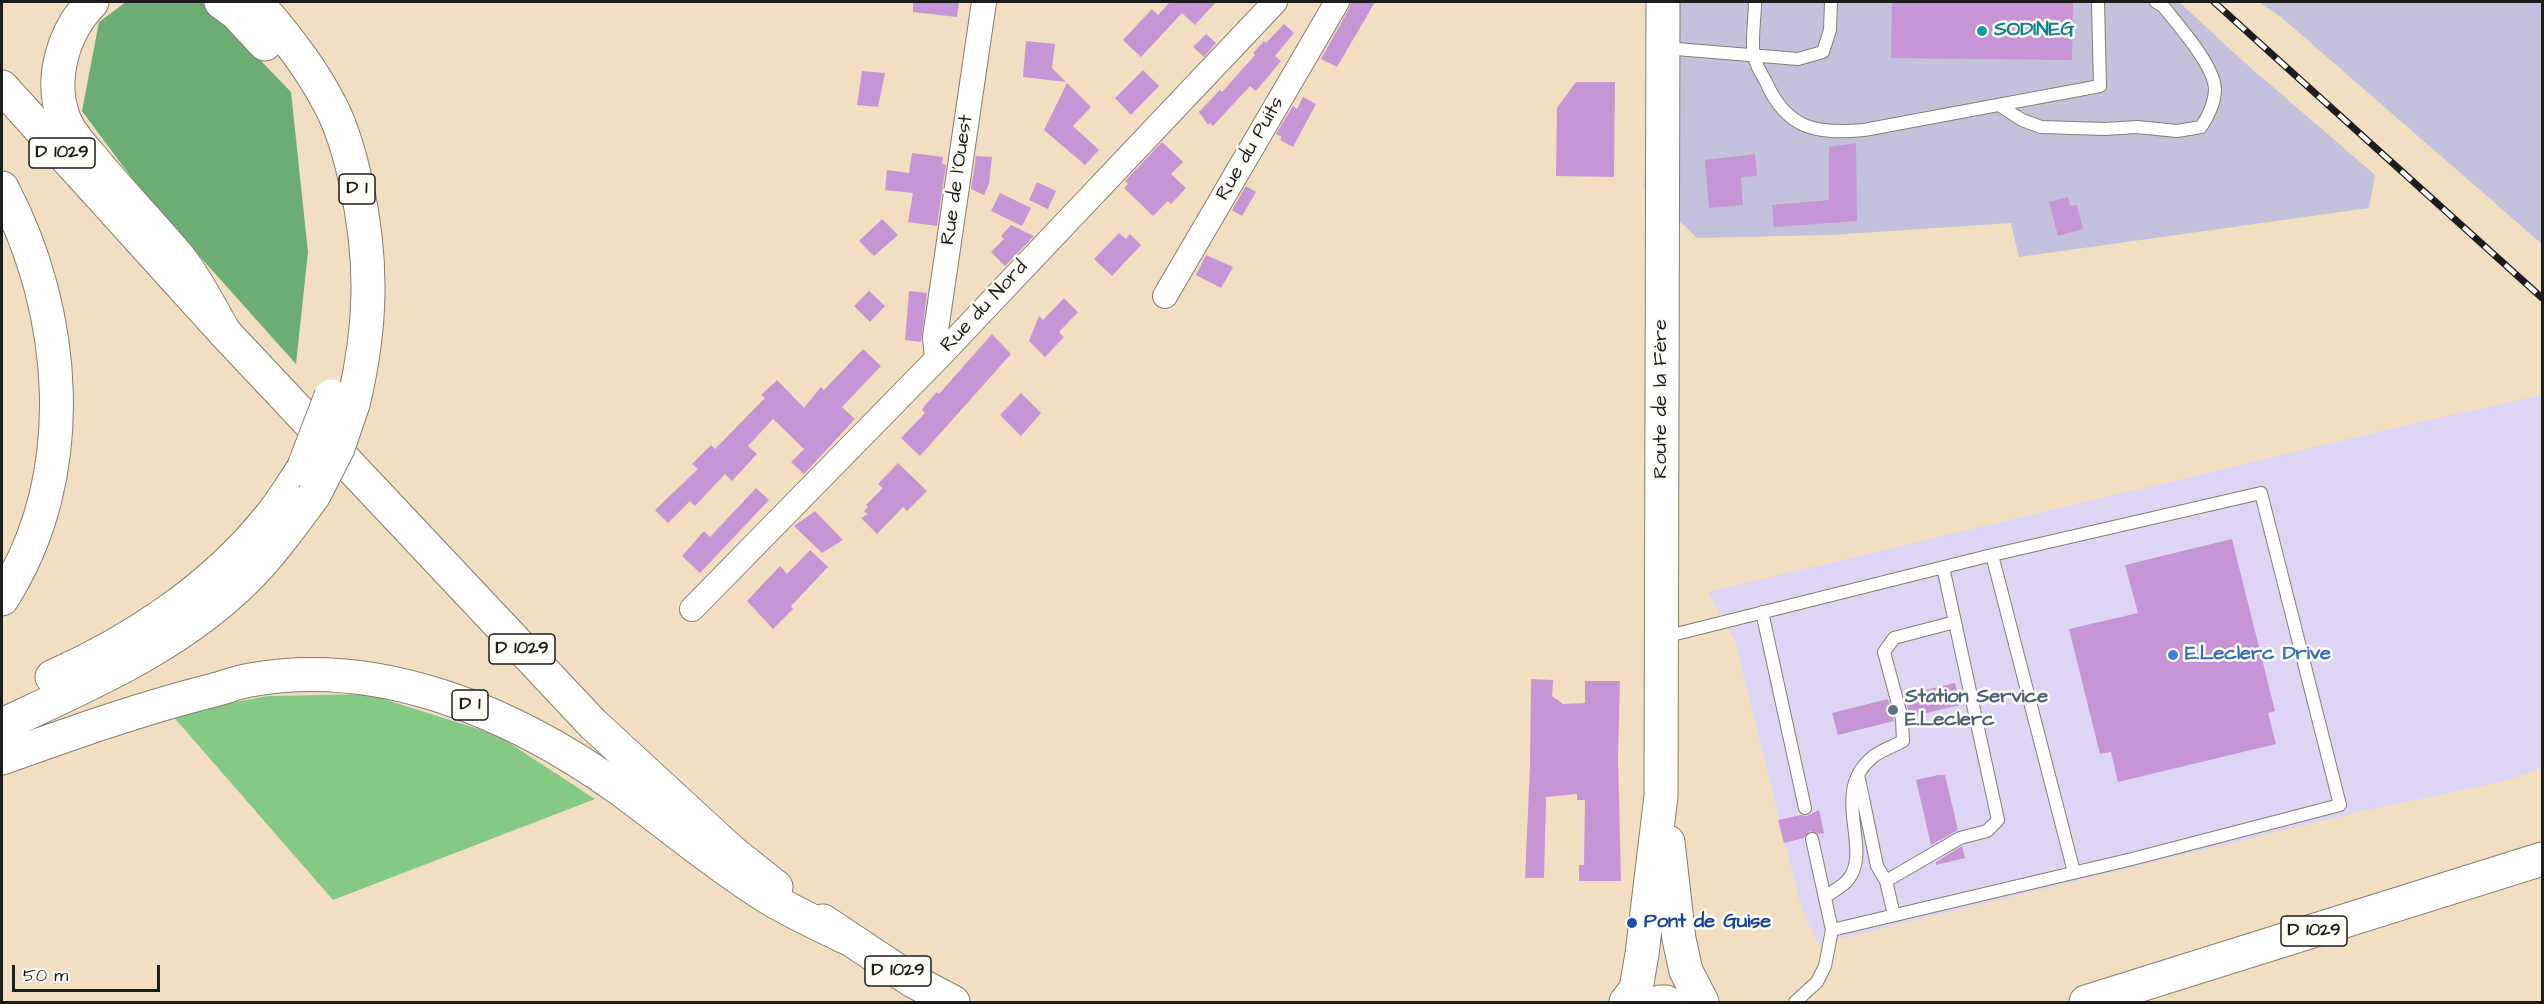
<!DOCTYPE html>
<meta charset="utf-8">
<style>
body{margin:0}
#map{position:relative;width:2544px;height:1004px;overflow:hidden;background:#f2dec0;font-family:"Architects Daughter",sans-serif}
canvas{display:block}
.frame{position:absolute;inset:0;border:3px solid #1c1c1c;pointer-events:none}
.scale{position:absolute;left:12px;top:965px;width:148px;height:27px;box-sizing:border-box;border:3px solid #1c1c1c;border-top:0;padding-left:8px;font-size:18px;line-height:21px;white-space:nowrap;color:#1c1c1c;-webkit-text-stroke:4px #fdfcf7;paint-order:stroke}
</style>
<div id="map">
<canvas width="2544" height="1004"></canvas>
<div class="frame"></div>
<div class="scale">50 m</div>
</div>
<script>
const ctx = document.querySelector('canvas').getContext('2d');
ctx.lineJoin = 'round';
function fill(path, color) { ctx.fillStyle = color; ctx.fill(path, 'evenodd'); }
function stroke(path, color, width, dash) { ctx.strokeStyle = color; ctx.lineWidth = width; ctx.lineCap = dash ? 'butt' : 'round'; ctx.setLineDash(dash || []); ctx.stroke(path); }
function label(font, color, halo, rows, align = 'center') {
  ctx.font = font + ' "Architects Daughter",sans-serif'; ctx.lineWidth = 5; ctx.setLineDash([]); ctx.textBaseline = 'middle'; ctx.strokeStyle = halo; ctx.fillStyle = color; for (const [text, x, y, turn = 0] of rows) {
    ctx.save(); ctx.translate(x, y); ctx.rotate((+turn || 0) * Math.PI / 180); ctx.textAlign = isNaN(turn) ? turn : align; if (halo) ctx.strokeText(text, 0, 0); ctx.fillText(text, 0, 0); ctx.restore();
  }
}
const built = new Path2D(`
 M2542 395V768L2501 782 2367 810 1818 944 1801 907 1735 641 1708 592 2420 422Z`);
const industrial = new Path2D(`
 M1658 2H2179L2244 62 2375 175 2369 208 2019 257 2011 223 1830 235 1697 238 1644 187Z
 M2259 2H2542V244L2281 17Z`);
const green = new Path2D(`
 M368 694 497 735 595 799 333 900 171 714 268 696Z`);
const forest = new Path2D(`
 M126 2H199L206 4 291 92 308 252 296 364 143 193 82 111 99 22Z`);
const building = new Path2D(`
 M913 2H959L957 17 913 12Z
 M1170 2H1216L1195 25 1182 13 1141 57 1123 40 1152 9 1158 15Z
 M1351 2H1375L1337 67 1321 59 1349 9Z
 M1892 2H2073L2072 60 1891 58Z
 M1284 24 1294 33 1275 56 1281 61 1256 91 1250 86 1213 126 1210 123 1208 125 1199 112 1220 90 1222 92 1255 55 1253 53 1264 41 1266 43Z
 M1206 34 1216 43 1204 57 1193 47Z
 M1026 41 1055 44 1052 68 1066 82 1023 77Z
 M1143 70 1159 86 1131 115 1115 98Z
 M862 71 885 73 878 107 857 105Z
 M1576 82H1615L1614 177 1556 176 1557 108Z
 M1067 83 1091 107 1073 126 1099 150 1085 165 1044 130Z
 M1303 97 1316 104 1293 147 1280 140 1282 137 1276 134 1293 106 1297 109Z
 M1162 142 1183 162 1171 174 1186 188 1171 204 1168 201 1153 216 1124 188 1128 184 1125 181Z
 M1856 143 1857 221 1774 227 1772 205 1829 200V147Z
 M912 153 943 157 942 163 946 165 937 226 908 222 913 193 885 190 887 170 909 173Z
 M1755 154 1757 176 1741 177 1743 205 1709 208 1705 160Z
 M976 156 992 157 989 184 984 195 971 189Z
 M1037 182 1056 191 1048 209 1029 200Z
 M1246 186 1256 192 1242 216 1232 210Z
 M1000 193 1031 208 1022 226 991 211Z
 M2068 197 2070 206 2077 205 2083 229 2058 236 2049 202Z
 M882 219 898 235 874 256 859 241Z
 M1011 225 1034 236 1005 266 991 252 1004 239 1001 236Z
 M1119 233 1126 239 1130 234 1141 245 1112 276 1094 259Z
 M1206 255 1233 267 1221 288 1196 275Z
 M869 291 885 306 870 322 854 306Z
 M909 291 927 293 921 342 905 340Z
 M1064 298 1078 312 1059 332 1064 337 1045 357 1029 341 1039 316 1043 320Z
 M992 334 1011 354 920 456 901 438 925 413 922 410 926 404 937 392 939 394Z
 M863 349 881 366 842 407 855 419 804 474 791 462 804 449 773 419 748 446 757 454 732 481 725 474 695 506 690 501 668 523 655 510 698 469 692 464 711 445 715 449 765 398 761 395 777 380 804 408 821 387 824 390Z
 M1021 393 1041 413 1021 436 1000 415Z
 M898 463 927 491 907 511 903 507 877 534 861 518 868 514 864 511 868 507 866 505 883 488 878 484Z
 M756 488 769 500 700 573 682 556 704 531 710 537Z
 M815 511 843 540 822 553 794 526Z
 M2232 539 2275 711 2268 713 2276 744 2118 782 2111 752 2100 754 2069 629 2138 613 2125 565Z
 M810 550 828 567 791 606 793 609 773 629 747 601 780 566 787 574Z
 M1531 679 1553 680 1552 696 1563 704 1585 703V681H1620L1618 757 1621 881H1579V865H1584L1585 800H1577V794L1546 797 1544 878H1525L1530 767Z
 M1955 683 1960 705 1910 717 1904 695Z
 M1888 699 1894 721 1838 735 1832 713Z
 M1938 775H1945L1958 830 1931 845 1916 780Z
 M1819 810 1824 833 1818 834 1810 831 1804 838 1784 843 1778 820 1801 815 1807 816Z
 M1962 846 1965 858 1936 865V862Z`);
const lane = new Path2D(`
 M1755 2C1755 19 1751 40 1754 57 1756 65 1762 75 1766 82 1787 130 1817 134 1864 130L2100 86 2098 2
 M1664 48 1798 59 1823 52 1830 30 1831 2
 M1999 105 2022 120 2041 127 2105 129 2137 127 2177 131 2201 127C2208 117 2215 102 2215 89 2214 65 2178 25 2163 6L2156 2
 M1992 555 2074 872
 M1762 612 1805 808
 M1664 637 1992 555 2261 493 2340 805 2132 859 1832 930
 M1859 779 1877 866 1886 881 1894 915
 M1886 881 1960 838 1987 831 1998 820 1943 567
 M1825 897C1832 892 1841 887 1847 881 1875 850 1827 792 1874 756 1882 750 1894 746 1903 741L1902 719 1884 652 1894 638 1955 622
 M1795 1002 1817 982 1825 966 1832 930 1812 839`);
const street = new Path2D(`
 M1165 296 1337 2
 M937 359 935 337 984 2
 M692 609 937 359 1275 2`);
const primary = new Path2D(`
 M2 87 225 333 593 724 732 852 776 887
 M1668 842 1679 939 1686 971 1702 1002
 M823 921 913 981 953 1002
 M1626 1002 1636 989 1642 954 1661 796 1663 2
 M1660 1002H1666
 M2086 1002 2542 859`);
const highway = new Path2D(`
 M92 2C63 32 49 79 64 119 69 133 81 145 90 156 118 190 149 222 177 255 196 278 210 308 225 333
 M221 2 235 12 265 44
 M256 2C283 32 309 65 328 101 342 126 350 155 356 183 373 259 372 327 353 404
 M2 188C68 313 81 476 2 599
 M52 677C133 641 213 588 269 518 282 503 292 485 303 469
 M2 725C88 685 180 646 248 577 273 552 293 523 314 495
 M2 758C72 733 142 708 214 690 226 687 238 682 250 680 382 656 515 714 620 789 669 825 715 864 766 896 791 912 819 924 845 937`);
const rail = new Path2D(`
 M2214 2 2542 298`);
const highwayBridge = new Path2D(`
 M303 469 331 396
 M314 495 338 448 353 404`);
const markers = [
 [1982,31,6,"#0f9aa8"],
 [2173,655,6,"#3f7fe0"],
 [1893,710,6,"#5c6f8a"],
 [1632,923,6,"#1a4fb4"]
];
const shields = [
 [62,153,66],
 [357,189,36],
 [522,649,66],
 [470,705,36],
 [2314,931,66],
 [898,971,66]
];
const shieldNames = [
 ["D 1029",62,153],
 ["D 1",357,189],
 ["D 1029",522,649],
 ["D 1",470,705],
 ["D 1029",2314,931],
 ["D 1029",898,971]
];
const cultureNames = [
 ["SODINEG",1994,31]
];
const streetNames = [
 ["Rue du Puits",1251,149,-60],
 ["Rue de l'Ouest",958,180,-82],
 ["Rue du Nord",985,307,-47],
 ["Route de la Fère",1662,399,-90]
];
const shopNames = [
 ["E.Leclerc Drive",2185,655]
];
const serviceNames = [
 ["Station Service",1905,698],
 ["E.Leclerc",1905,721]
];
const transitNames = [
 ["Pont de Guise",1644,923]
];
fill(built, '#ded5f5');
fill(industrial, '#c3c1db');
fill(green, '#85ca84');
fill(forest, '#6cae72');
fill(building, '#c795d6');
stroke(lane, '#877d6e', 14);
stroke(street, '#877d6e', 26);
stroke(primary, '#877d6e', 35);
stroke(highway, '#877d6e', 35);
stroke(lane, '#fff', 12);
stroke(street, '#fff', 24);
stroke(primary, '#fff', 33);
stroke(highway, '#fff', 33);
stroke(rail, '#1c1c1c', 7);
stroke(rail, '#fdfcf7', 4.5, [14]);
stroke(highwayBridge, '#877d6e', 35, []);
stroke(highwayBridge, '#fff', 33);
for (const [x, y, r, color] of markers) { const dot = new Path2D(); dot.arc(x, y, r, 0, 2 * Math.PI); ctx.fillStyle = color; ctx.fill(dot); stroke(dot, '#fdfcf7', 2); }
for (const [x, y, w] of shields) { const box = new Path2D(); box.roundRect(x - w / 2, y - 15, w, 30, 4.5); ctx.fillStyle = '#fdfcf7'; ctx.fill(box); stroke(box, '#1c1c1c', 1.5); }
label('bold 18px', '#1c1c1c', null, shieldNames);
label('bold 20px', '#0d838f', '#fdfcf7', cultureNames, 'left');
label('20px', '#1c1c1c', '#fdfcf7', streetNames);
label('bold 20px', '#366cbe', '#fdfcf7', shopNames, 'left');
label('bold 20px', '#4e5e75', '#fdfcf7', serviceNames, 'left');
label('bold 20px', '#164399', '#fdfcf7', transitNames, 'left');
</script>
